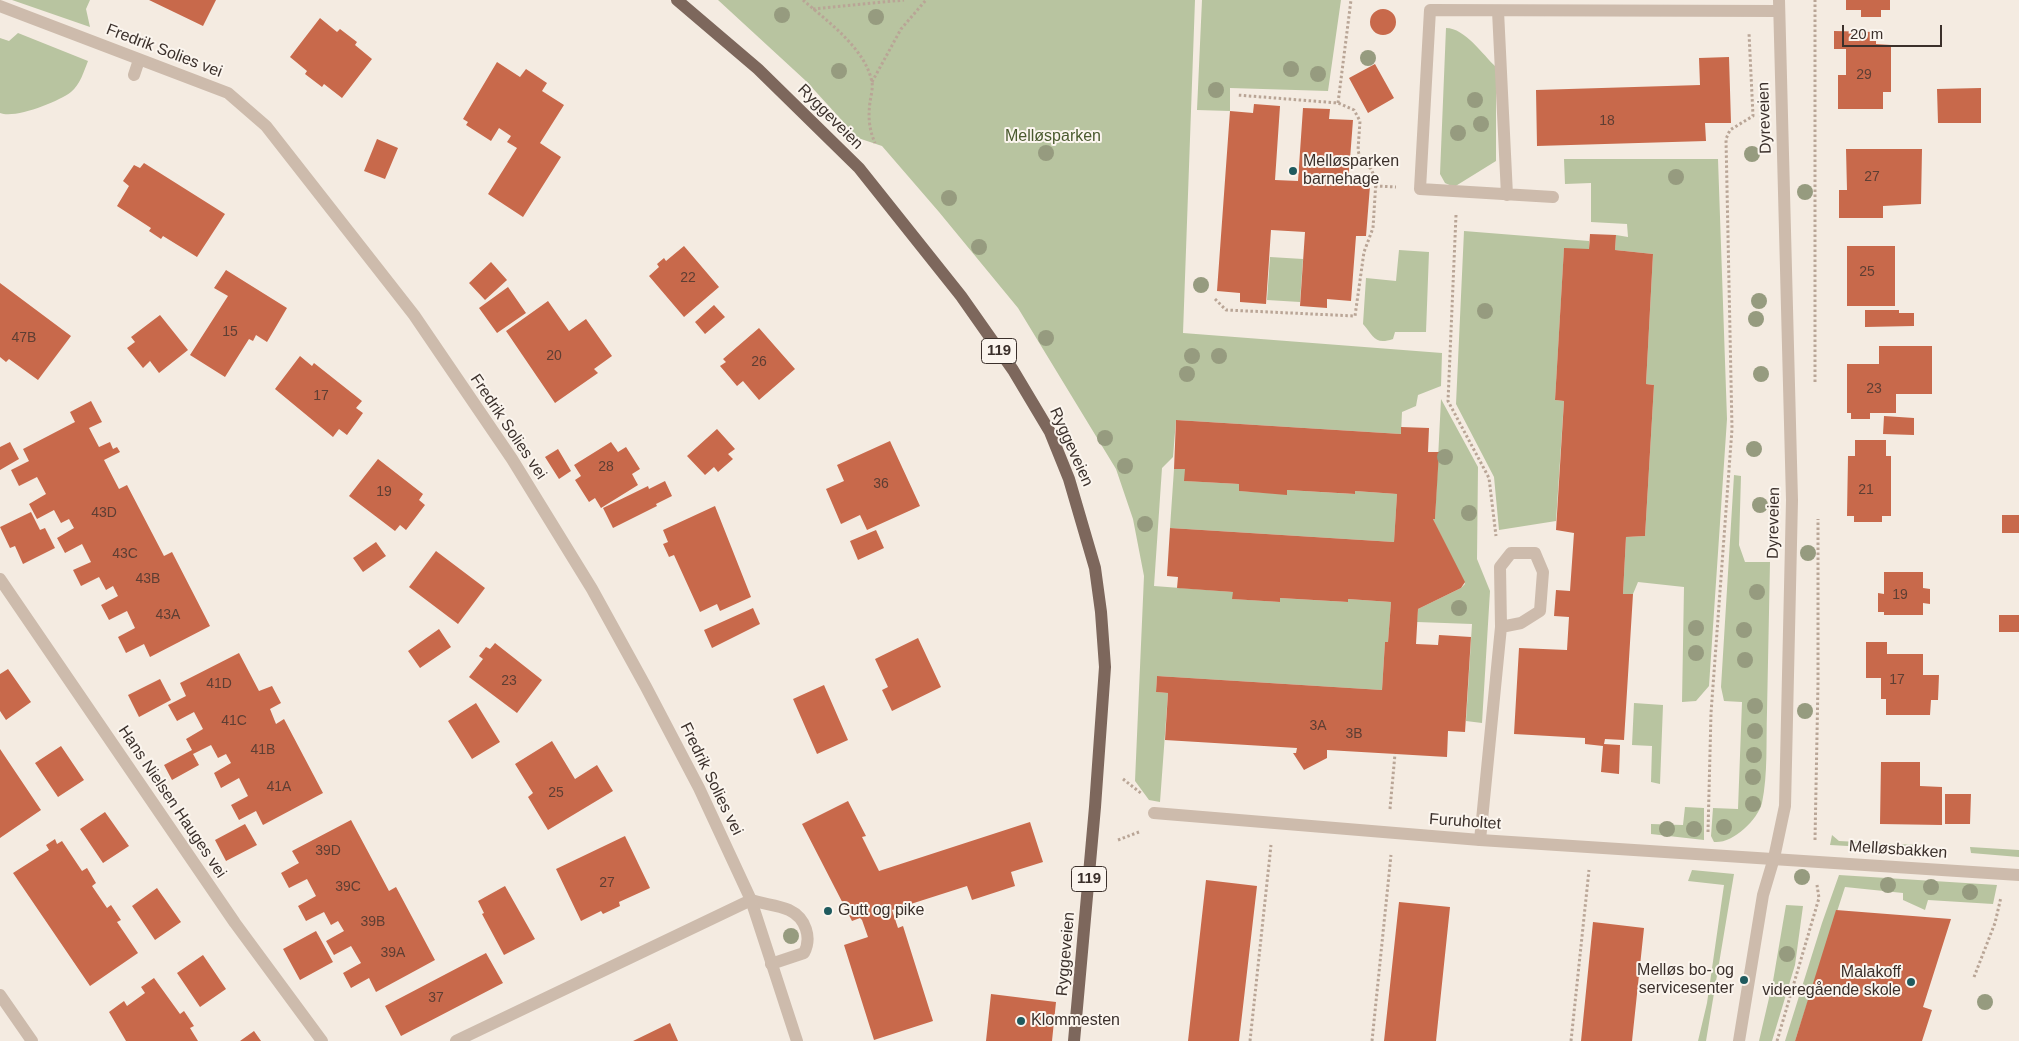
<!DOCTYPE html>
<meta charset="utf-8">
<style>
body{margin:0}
#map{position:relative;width:2019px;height:1041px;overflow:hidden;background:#f4ebe1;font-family:Arial,sans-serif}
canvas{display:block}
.scale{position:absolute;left:1842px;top:25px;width:100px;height:22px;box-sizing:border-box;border:2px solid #3b302b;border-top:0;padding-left:6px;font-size:15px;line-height:18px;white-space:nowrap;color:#3b302b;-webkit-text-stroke:4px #fbf5ee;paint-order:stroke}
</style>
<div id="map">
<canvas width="2019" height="1041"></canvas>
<div class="scale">20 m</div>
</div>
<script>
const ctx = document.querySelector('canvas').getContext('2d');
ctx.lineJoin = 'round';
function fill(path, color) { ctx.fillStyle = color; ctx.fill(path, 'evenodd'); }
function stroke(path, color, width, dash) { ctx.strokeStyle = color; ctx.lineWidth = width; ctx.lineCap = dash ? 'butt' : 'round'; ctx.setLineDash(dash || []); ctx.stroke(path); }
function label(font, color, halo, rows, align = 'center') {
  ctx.font = font + ' Arial,sans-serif'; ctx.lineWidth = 4; ctx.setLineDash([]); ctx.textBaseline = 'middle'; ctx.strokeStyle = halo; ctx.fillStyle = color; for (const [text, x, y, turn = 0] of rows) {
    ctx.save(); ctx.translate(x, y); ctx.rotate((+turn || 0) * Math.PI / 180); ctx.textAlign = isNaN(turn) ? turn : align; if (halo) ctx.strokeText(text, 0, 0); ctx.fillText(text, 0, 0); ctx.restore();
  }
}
const green = new Path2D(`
 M12 0H90L86 9 90 27Z
 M718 0H1195L1183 333 1442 353 1441 386 1418 395 1416 406 1402 412 1401 434 1176 420 1173 457 1162 468 1154 586 1233 592V599L1280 602V598L1348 602V599L1391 602 1388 642H1385L1382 690 1157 676 1156 692 1168 693 1160 802 1149 800 1135 781 1144 576 1133 519 1116 469 1018 308 939 212 882 146 858 138 806 81Z
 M1202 0H1341L1328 91 1230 88V111L1197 110Z
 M1446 28C1465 28 1483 55 1496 67V161L1454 187 1445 183 1440 174Z
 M18 33 88 61C84 71 80 85 71 92 58 102 15 119 0 113V38L9 41Z
 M1564 159H1718L1727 419 1709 686 1696 701 1682 702 1684 587 1638 582 1633 594H1623L1626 537 1645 536 1654 385 1646 384 1653 254 1615 250 1616 235 1628 237 1627 224 1591 222V183L1565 184Z
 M1464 231 1589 241V249H1564L1555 400 1564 401 1556 521 1499 530 1494 477 1456 404Z
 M1399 250 1429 252 1426 332H1395L1393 339C1375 345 1374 337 1363 324L1366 278 1396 281Z
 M1270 257 1303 259 1300 302 1267 300Z
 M1441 399 1478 467 1477 559 1490 591 1482 723 1466 721 1472 624 1417 622 1418 609 1461 588 1465 584 1433 519H1435Z
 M1174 469H1185V481L1239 484V491L1287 494V490L1354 494 1355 491 1397 494 1394 542 1170 528Z
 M1734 475 1741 476 1739 545 1745 562H1770C1769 612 1768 662 1767 712 1766 742 1768 774 1762 803 1757 821 1732 844 1714 842L1711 836 1713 808 1738 809 1742 702 1724 701 1721 687Z
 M1634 703 1663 705 1660 784 1651 782 1652 746 1632 745Z
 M1685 807 1704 808V840L1651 834V824L1683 825Z
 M1832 835 1839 841 1917 845 1918 850 1830 845Z
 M1970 847 2019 850V857L1971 853Z
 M1692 870 1734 874 1706 1041H1698L1707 1003 1724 885 1688 881Z
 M1839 875 1997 885 1993 904 1928 900 1925 910 1903 900V893L1845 887 1795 1041H1785L1822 923Z
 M1786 905 1803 906 1795 965 1772 1041H1759L1773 981Z`);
const building = new Path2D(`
 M149 0H216L203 26Z
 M1846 0H1890V10H1881V17H1861V10H1846Z
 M1370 22a13 13 0 1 1 26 0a13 13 0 1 1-26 0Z
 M320 18 337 32 340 29 357 42 355 45 372 59 342 98 324 84 322 87 305 74 307 71 290 57Z
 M1834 31 1876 32V44L1891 45V92H1883V109H1838V75H1846V49H1834Z
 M1729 57 1731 123H1705L1706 141 1537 146 1536 90 1700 85 1699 58Z
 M497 62 520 77 526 69 547 83 542 91 564 105 540 143 561 157 523 217 488 194 517 148 507 142 511 136 499 128 491 141 466 125 468 122 463 119Z
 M1375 64 1394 98 1368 113 1349 78Z
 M1981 88V123H1938L1937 89Z
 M1254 104 1280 106 1275 180 1298 181 1303 108 1330 109 1329 119 1353 120 1348 185 1370 186 1366 236H1356L1351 301 1327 299V308L1300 306 1305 232 1271 230 1266 304 1240 302V293L1217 291 1230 111 1253 113Z
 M377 139 398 148 385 179 364 171Z
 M1846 149H1922L1921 204 1883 206V218H1839V190H1847Z
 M144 163 225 214 197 257 163 236 161 239 149 231 151 228 117 206 129 186 123 181 134 165 140 168Z
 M1590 234 1616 235 1615 250 1653 254 1646 384 1654 385 1645 536 1626 537 1623 594H1633L1624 740 1605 739 1604 744 1620 745 1619 774 1601 772 1603 746 1585 744V738L1514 734 1519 648 1567 650 1569 617 1554 616 1556 590 1570 591 1574 533 1556 530 1564 401 1555 400 1564 248 1589 249Z
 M684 246 719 287 684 317 649 276 659 267 657 264 664 258 666 261Z
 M1847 246H1895V306H1847Z
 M491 262 507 280 485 300 469 283Z
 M226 270 287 308 267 342 256 335 253 341 249 339 225 377 190 355 228 296 214 288Z
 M0 283 71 336 38 380 9 359 6 362 0 357Z
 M508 287 526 313 497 333 479 308Z
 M548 301 569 331 586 319 612 356 594 369 598 373 555 403 506 331Z
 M714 305 725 317 705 334 695 322Z
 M1865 310H1899V313H1914V326L1865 327Z
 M160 315 188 350 159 373 150 361 143 368 127 348 135 342 131 337Z
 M759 328 795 369 759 400 743 381 737 386 720 366 726 362 723 359Z
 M1879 346H1932V394H1896V413H1870V419H1851V413H1847V364H1879Z
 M300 356 312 366 314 363 362 401 356 408 363 413 347 435 339 429 333 437 275 389Z
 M91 401 102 422 89 428 99 447 110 442 113 449 117 447 120 452 104 460 119 489 127 485 164 556 172 552 210 626 150 657 144 644 126 653 118 637 135 628 127 611 109 620 101 605 118 596 113 586 106 590 99 577 81 586 73 570 91 562 82 544 65 553 57 538 74 528 69 519 61 523 54 510 37 519 29 504 46 494 37 477 19 486 11 470 29 461 23 449 75 422 70 412Z
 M1884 416 1914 418V435L1883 434Z
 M1176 420 1401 434V427L1429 428 1428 452H1439L1435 519H1433L1465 582 1461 588 1418 609 1416 644 1438 645 1439 635 1471 637 1465 732 1448 731 1447 757 1327 750V758L1304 770 1293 753H1296L1297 748 1165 740 1168 693 1156 692 1157 676 1382 690 1385 642H1388L1391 602 1348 599V602L1280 598V602L1232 599 1233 592 1177 588 1178 577 1167 576 1170 528 1394 542 1397 494 1355 491V494L1287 490V495L1239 491V484L1184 481 1185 469H1174Z
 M717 429 735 449 728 454 733 459 718 472 714 467 705 475 687 456Z
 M1855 440H1886V456H1891V516H1882V522H1854V516H1847L1848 456H1855Z
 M890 441 920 506 867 530 860 515 841 524 826 489 844 481 837 465Z
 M10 442 19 459 0 470V447Z
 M611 442 618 452 626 447 640 469 632 474 638 485 601 508 595 498 589 502 575 480 581 476 574 465Z
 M558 449 571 471 559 479 545 457Z
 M378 459 423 494 419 500 425 505 406 530 400 525 395 531 349 496Z
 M665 481 672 496 656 504 657 506 613 528 603 508 648 486 649 489Z
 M715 506 751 597 720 611 717 604 700 612 674 555 669 557 663 544 668 542 663 530Z
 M31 512 40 530 45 528 55 548 23 564 15 546 10 548 0 527Z
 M2002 515H2019V533H2002Z
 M876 530 884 548 858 560 850 541Z
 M376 542 386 556 363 572 353 558Z
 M436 551 485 588 458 624 409 587Z
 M1884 572H1923V588L1930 589V604L1923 603V615H1884V612H1878V593L1884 594Z
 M753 608 760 624 712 648 704 630Z
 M1999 615H2019V632H1999Z
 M439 629 451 647 420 668 408 651Z
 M918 638 941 687 892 711 882 690 888 687 875 659Z
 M1866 642H1887V654H1923V675H1939L1938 700H1931L1930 715H1886V699H1881V678H1866Z
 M495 643 542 680 517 713 469 677 483 659 479 656 486 647 490 649Z
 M239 653 259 691 272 686 281 703 270 709 276 724 284 719 323 793 263 825 256 811 239 820 231 805 248 796 239 778 221 788 214 773 231 763 226 754 218 758 211 745 193 754 199 765 172 780 164 765 192 750 186 739 203 729 194 712 177 721 168 705 186 696 180 683Z
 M8 669 31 702 6 720 0 711V674Z
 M160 679 171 700 139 717 128 695Z
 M824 685 848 740 817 754 793 699Z
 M476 703 500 742 472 759 448 721Z
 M552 741 575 779 597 765 613 791 548 830 528 797 533 793 515 764Z
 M61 746 84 780 58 797 35 763Z
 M0 749 41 810 0 838Z
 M1881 762H1920V786L1942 787V825L1880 824Z
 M1945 794H1971L1970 824H1945Z
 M848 801 866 836 862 837 879 871 1030 822 1043 862 1011 872 1015 886 972 900 967 886 892 910 898 928 903 926 933 1021 874 1040 844 945 868 937 862 920 860 918 852 921 802 824Z
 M105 812 129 846 103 863 80 829Z
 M351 820 389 891 396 887 435 960 376 992 369 978 351 988 343 973 361 963 351 946 334 955 326 941 344 931 338 921 331 925 324 912 306 921 298 906 316 896 307 879 289 888 281 873 299 863 292 851Z
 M245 824 257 845 226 861 215 840Z
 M625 836 650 888 619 902 620 906 603 914 601 911 581 921 556 869Z
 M55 839 57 844 62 841 82 871 87 868 96 883 92 886 107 908 111 905 121 920 117 922 138 953 90 986 13 873 49 850 46 845Z
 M1206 880 1257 886 1239 1041H1188Z
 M505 886 535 939 504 955 482 914 484 913 478 901Z
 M157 888 181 922 155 940 132 906Z
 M1399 902 1450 907 1436 1041H1384Z
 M1836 910 1951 919 1923 1007 1932 1010 1922 1041H1795Z
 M1593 922 1644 928 1632 1041H1581Z
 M316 931 333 962 300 980 283 949Z
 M486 953 503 983 401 1036 385 1006Z
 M203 955 226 989 200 1007 177 973Z
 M154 978 180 1014 184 1011 194 1026 190 1028 198 1041H126L109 1012 124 1001 127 1006 145 993 141 987Z
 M991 994 1056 1002 1052 1041H986Z
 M670 1023 678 1041H633Z
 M254 1031 261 1041H240Z`);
const path = new Path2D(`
 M803 0C828 22 865 48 872 82 873 88 871 96 870 102 868 117 869 129 875 143
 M813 9 904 0
 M872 82 901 29 926 0
 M1338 103 1351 0
 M1375 186 1396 187
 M1456 215 1448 401 1489 478 1496 536
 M1215 299 1226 310 1355 316 1364 252 1373 228 1376 180 1371 169 1360 158 1358 150 1360 121 1354 110 1338 103 1237 95
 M1815 382V0
 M1123 779 1142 794
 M1390 809 1395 754
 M1708 832 1711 713 1732 429 1726 139 1730 130 1753 116 1749 33
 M1118 840 1139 832
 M1815 840 1818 683V519
 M1974 977 1995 923 2001 897
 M1250 1041 1271 845
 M1372 1041 1391 855
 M1571 1041 1589 870
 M1777 1041 1819 898 1817 885`);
const service = new Path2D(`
 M1498 11 1507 195
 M134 75 139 60
 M1553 197 1420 189 1430 10 1778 11
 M1480 840 1501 627 1500 567 1511 553H1535L1543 572 1540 611 1521 623 1501 627
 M751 900C763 904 778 905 789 910 806 918 812 938 804 953L771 964
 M0 995 32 1041`);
const minor = new Path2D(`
 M0 6 228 93 266 126 414 315 512 459 592 589 646 687 699 788 751 900 797 1041
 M0 579 235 923 322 1041
 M1154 813 1480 840 2019 875
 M456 1041 751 900`);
const tertiary = new Path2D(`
 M1739 1041 1763 895 1774 858 1785 806 1792 500 1779 0`);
const primary = new Path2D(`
 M677 0 758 69 859 168 961 296 1013 370 1050 432 1069 479 1095 568 1101 612 1105 667 1095 807 1074 1041`);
const trees = [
 [782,15],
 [876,17],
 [1368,58],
 [1291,69],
 [839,71],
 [1318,74],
 [1216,90],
 [1475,100],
 [1481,124],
 [1458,133],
 [1046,153],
 [1752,154],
 [1676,177],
 [1805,192],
 [949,198],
 [979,247],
 [1201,285],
 [1759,301],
 [1485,311],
 [1756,319],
 [1046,338],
 [1192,356],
 [1219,356],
 [1187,374],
 [1761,374],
 [1105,438],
 [1754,449],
 [1445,457],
 [1125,466],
 [1760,505],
 [1469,513],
 [1145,524],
 [1808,553],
 [1757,592],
 [1459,608],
 [1696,628],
 [1744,630],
 [1696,653],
 [1745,660],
 [1755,706],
 [1805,711],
 [1755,731],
 [1754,755],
 [1753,777],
 [1753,804],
 [1724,827],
 [1667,829],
 [1694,829],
 [1802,877],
 [1888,885],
 [1931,887],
 [1970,892],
 [791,936],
 [1787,954],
 [1985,1002]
];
const markers = [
 [1293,171,5,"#1f5a5e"],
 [828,911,5,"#1f5a5e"],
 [1744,980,5,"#1f5a5e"],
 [1911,982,5,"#1f5a5e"],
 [1021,1021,5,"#1f5a5e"]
];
const numberNames = [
 ["29",1864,75],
 ["18",1607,121],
 ["27",1872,177],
 ["25",1867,272],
 ["22",688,278],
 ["15",230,332],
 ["47B",24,338],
 ["20",554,356],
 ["26",759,362],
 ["23",1874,389],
 ["17",321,396],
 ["28",606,467],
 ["36",881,484],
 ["21",1866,490],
 ["19",384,492],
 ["43D",104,513],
 ["43C",125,554],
 ["43B",148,579],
 ["19",1900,595],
 ["43A",168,615],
 ["17",1897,680],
 ["23",509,681],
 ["41D",219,684],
 ["41C",234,721],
 ["3A",1318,726],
 ["3B",1354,734],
 ["41B",263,750],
 ["41A",279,787],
 ["25",556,793],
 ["39D",328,851],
 ["27",607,883],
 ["39C",348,887],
 ["39B",373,922],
 ["39A",393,953],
 ["37",436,998]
];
const shields = [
 [999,351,35],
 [1089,879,35]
];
const shieldNames = [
 ["119",999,351],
 ["119",1089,879]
];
const streetNames = [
 ["Fredrik Solies vei",164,51,21],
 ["Ryggeveien",830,117,45],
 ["Dyreveien",1765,118,-92],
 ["Fredrik Solies vei",508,427,56],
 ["Ryggeveien",1071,447,66],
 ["Dyreveien",1774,523,-89],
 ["Fredrik Solies vei",711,779,64],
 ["Hans Nielsen Hauges vei",172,802,56],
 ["Furuholtet",1465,822,4],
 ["Melløsbakken",1898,850,4],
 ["Ryggeveien",1066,954,-85]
];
const parkNames = [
 ["Melløsparken",1053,137]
];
const poiNames = [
 ["Melløsparken",1303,162],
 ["barnehage",1303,180],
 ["Gutt og pike",838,911],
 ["Melløs bo- og",1734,971,"right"],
 ["servicesenter",1734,989,"right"],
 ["Malakoff",1901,973,"right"],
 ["videregående skole",1901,991,"right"],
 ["Klommesten",1031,1021]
];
fill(green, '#b8c4a0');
fill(building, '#c8694b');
stroke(path, '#b9a596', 3, [2.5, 2.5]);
stroke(service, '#cdbbac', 12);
stroke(minor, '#cdbbac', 12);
stroke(tertiary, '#cdbbac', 12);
stroke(primary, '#7d675c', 12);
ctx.fillStyle = '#969b7f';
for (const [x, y] of trees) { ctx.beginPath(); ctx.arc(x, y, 8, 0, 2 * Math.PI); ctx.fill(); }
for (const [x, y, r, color] of markers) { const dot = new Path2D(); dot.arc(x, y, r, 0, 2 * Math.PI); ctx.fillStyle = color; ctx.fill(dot); stroke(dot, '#fbf5ee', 2); }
label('14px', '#5e3e33', null, numberNames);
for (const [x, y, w] of shields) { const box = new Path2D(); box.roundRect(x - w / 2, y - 12.5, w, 25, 4); ctx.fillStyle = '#fbf5ee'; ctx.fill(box); stroke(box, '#3b302b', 1); }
label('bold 15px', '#3b302b', null, shieldNames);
label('16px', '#3b302b', '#fbf5ee', streetNames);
label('16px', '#4a5a2e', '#fbf5ee', parkNames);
label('16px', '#3b302b', '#fbf5ee', poiNames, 'left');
</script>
